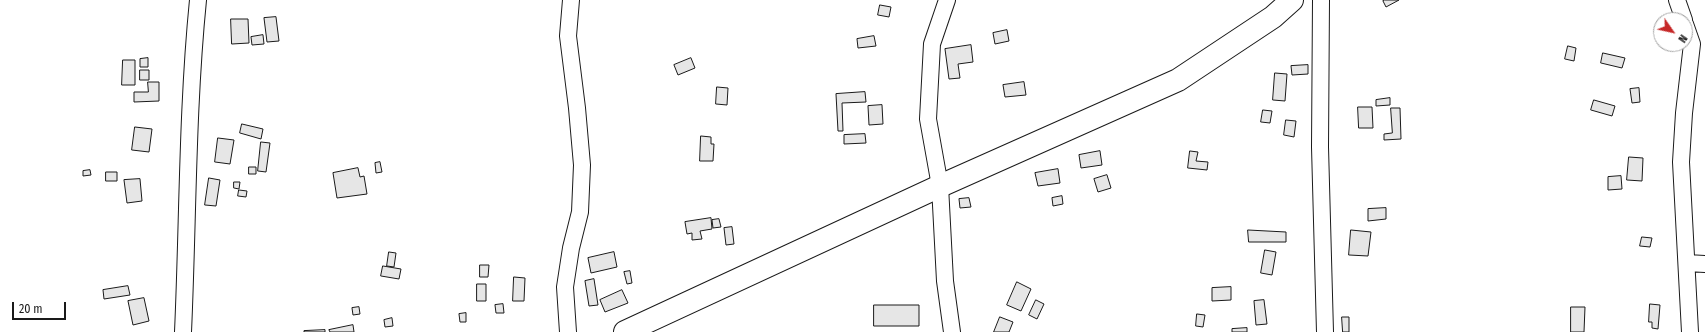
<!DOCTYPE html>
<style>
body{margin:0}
#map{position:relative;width:1705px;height:332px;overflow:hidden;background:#fff;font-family:"Fira Sans Condensed",sans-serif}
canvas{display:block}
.north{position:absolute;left:1653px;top:12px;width:40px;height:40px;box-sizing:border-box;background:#fff;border:1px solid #a3a3a3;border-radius:50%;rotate:124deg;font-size:11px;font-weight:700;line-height:16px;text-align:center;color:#1a1a1a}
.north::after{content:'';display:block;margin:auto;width:14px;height:18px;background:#c62828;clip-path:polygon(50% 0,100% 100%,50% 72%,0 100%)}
.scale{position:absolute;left:12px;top:302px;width:54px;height:18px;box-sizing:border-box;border:2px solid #1a1a1a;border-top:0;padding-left:5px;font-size:12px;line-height:14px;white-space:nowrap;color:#1a1a1a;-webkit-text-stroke:3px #fff;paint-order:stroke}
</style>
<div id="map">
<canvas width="1705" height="332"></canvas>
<div class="north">N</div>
<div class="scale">20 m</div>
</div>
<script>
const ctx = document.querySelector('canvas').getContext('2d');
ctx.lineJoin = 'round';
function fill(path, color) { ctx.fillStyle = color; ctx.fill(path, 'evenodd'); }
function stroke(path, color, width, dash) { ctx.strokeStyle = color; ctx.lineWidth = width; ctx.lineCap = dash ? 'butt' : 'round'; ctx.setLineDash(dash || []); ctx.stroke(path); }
const building = new Path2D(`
 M1385 0H1399L1386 7 1383 1Z
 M880 5 891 7 889 17 878 15Z
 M276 17 279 41 267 42 264 18Z
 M231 19H248L249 43 232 44Z
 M1007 30 1009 41 995 44 993 33Z
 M263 35 264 44 252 45 251 37Z
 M874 36 876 46 858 48 857 39Z
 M971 45 973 62 958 64 960 78 949 79 945 49Z
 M1568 46 1576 48 1574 61 1565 59Z
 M1603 53 1625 58 1622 68 1601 63Z
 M148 58V67H140V59Z
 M691 58 695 68 678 75 674 65Z
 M123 60H135V85H122Z
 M1308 65V74L1292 75 1291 66Z
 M140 70H149V80H140Z
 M1275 73 1287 74 1285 101 1273 100Z
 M148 82H159V101L134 102V92H148Z
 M1024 82 1026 95 1005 97 1003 85Z
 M717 87 728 88 727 105 716 104Z
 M1639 88 1640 102 1632 103 1630 89Z
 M865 92 866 102 842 103 843 131H838L836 94Z
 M1390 98V105L1376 106V100Z
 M1594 100 1615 106 1612 116 1591 110Z
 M882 105 883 124 869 125 868 106Z
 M1358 107H1372L1373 128H1359Z
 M1391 108H1400L1401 139 1384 140V134L1392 133Z
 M1263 110 1272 111 1270 123 1261 122Z
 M1286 120 1296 121 1294 137 1284 135Z
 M242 124 263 129 261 139 240 133Z
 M135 127 152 129 149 152 132 150Z
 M865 134 866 143 844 144V135Z
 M701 136 711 137V144H714L713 161H700Z
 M218 138 234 140 230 164 215 162Z
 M261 142 270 143 266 172 258 171Z
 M1100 151 1102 165 1081 168 1079 155Z
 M1190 151 1198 152 1196 161 1208 162 1207 170 1188 168Z
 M1629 157 1643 158 1642 181 1627 180Z
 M380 162 382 172 376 173 375 163Z
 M249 167H256V174H249Z
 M358 168 360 177 364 176 367 194 337 198 333 173Z
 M1058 169 1060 183 1038 186 1035 173Z
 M90 170 91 175 83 176V171Z
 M106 172H117V181H106Z
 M1107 175 1111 188 1098 192 1094 179Z
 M1621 176 1622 189 1608 190V177Z
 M209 178 220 180 216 206 205 205Z
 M140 179 142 201 127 203 124 180Z
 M234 182H240L239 189 234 188Z
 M239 190 247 191 246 197 238 196Z
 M1062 196 1063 204 1053 206 1052 198Z
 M969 198 971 207 960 208 959 199Z
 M1386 208V219L1368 221V209Z
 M711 218 712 229 700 231 702 239 692 240V233L687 234 685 222Z
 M719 219 721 227 713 228 712 220Z
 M732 227 734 244 726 245 724 228Z
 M1248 230 1286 232V242H1249Z
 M1351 230 1371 232 1368 256 1349 255Z
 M1642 237 1652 238 1650 247 1640 246Z
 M1265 250 1276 252 1272 275 1261 273Z
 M389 252 396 253 394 267 387 266Z
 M614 252 617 267 591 273 588 258Z
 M480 265H489L488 277H480Z
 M383 266 401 269 399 279 381 276Z
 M630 271 632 283 627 284 624 272Z
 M514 277 525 278 524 301H513Z
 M594 279 598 305 589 306 585 281Z
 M1017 282 1031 289 1021 311 1007 305Z
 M477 284H486V301H477Z
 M128 286 130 295 104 299 103 290Z
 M1231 287V300L1212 301V288Z
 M622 290 628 303 605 312 600 300Z
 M144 298 149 321 133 325 128 301Z
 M1036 300 1044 304 1037 319 1029 315Z
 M1264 300 1267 324 1256 325 1254 301Z
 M503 304 504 313H496L495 305Z
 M1650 304 1660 305 1658 329 1652 328V322H1649Z
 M874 305H919V326H874Z
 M359 307 360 314 353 315 352 308Z
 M1571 307H1585L1584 332H1571Z
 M466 313V322H460L459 314Z
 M1197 314 1205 315 1203 327 1196 326Z
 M1000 317 1013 322 1009 332H994Z
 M1342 317H1349V332H1343Z
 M392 318 393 326 385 327 384 320Z
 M353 325 354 332H330L329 330Z
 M1247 328V332H1232V329Z
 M325 330V332H304V331Z`);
const street = new Path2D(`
 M947 0 932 44 928 119 940 186 945 281 952 332
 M1321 0 1320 147 1325 332
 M1677 0 1684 20
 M1685 24 1692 44 1684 113 1681 162 1690 332
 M1687 263 1705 264
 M183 332C188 221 187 110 198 0
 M568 332 565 287 571 248 580 212 582 165 577 108 568 36 571 0`);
const secondary = new Path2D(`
 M625 332 940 186 1178 80 1273 17 1292 0`);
fill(building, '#e6e6e6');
stroke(building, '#1a1a1a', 1);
stroke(street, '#1a1a1a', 18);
stroke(secondary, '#1a1a1a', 24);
stroke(street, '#fff', 16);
stroke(secondary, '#fff', 22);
</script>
